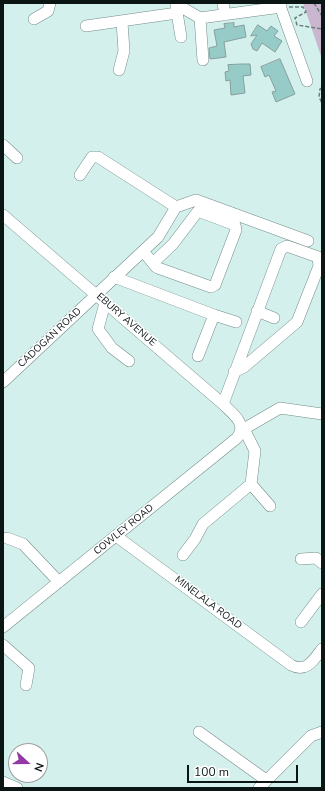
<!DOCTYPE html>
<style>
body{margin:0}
#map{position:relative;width:325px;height:791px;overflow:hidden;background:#d4f0ed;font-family:"Nunito Sans",sans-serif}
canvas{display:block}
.frame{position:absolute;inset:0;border:4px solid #0b1514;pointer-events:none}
.north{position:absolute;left:8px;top:743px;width:40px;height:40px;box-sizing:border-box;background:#fff;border:1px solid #9da1a1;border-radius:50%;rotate:111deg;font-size:11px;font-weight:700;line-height:16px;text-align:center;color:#0b1514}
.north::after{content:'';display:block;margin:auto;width:14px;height:18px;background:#9339a5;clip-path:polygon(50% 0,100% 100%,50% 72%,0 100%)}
.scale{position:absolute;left:187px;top:765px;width:111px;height:18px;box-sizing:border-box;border:2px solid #0b1514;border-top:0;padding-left:5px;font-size:12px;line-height:14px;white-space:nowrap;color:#0b1514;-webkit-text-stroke:3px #fff;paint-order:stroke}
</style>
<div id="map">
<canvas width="325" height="791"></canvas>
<div class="frame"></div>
<div class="north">N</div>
<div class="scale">100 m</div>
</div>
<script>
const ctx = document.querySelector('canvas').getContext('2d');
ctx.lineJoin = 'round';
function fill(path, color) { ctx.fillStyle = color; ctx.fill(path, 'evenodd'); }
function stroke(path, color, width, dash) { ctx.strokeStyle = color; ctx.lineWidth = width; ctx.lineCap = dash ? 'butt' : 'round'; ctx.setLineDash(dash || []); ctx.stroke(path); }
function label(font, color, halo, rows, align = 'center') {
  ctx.font = font + ' "Nunito Sans",sans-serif'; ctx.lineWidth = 3; ctx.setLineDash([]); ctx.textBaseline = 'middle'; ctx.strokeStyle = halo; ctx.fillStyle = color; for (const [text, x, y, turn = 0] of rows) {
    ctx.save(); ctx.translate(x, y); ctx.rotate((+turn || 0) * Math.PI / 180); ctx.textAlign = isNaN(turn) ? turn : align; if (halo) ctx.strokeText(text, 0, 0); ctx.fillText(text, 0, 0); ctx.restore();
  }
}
const green = new Path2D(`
 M303 3H322V59Z`);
const building = new Path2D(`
 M234 23V27L244 25 246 37 224 42 226 57 210 59 209 48 217 46 214 30 225 28 224 24Z
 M258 25 267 31 271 26 278 31 274 36 282 41 275 52 262 43 257 51 253 49 251 44 257 35 251 36Z
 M280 59 295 94 276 102 272 92 276 91 269 75 265 77 261 67Z
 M242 64H250L251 75 243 76 245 93 231 95 230 80 226 81 225 72 229 71 228 65Z`);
const path = new Path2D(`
 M314 3 322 16
 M289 7H303L306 12 295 18 297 25 322 29
 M322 88 320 89 319 97 322 103`);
const minor = new Path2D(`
 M223 3 225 15
 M279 3 307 81
 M176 4 200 18 281 7
 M176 6 181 37
 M200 18 203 60
 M34 19 48 11 50 3
 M86 26 177 13
 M119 70 124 51 122 22
 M3 145 17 158
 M80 175 92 157H98L176 207
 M176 207 196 200 308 241
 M3 215 223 404C233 414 248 424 237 438L3 627
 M143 251 156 267 158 268 211 287 215 285 236 230 235 225 198 211 173 244 153 263
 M114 277 214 315 198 356
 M105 303 98 329 112 348 129 361
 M257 311 274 318
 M214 315 236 322
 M3 382 158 237 176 207
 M223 404 281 249 287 246 318 257 319 266 297 322 244 367 234 372
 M242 430 280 408 322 414
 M251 484 270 506
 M116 536 291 665C306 673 313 661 322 649
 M7 538 23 544 59 582
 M183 555 195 539 203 524 251 484 255 451 244 429
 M301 559 316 558 322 563
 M301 622 322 594
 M3 645 29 668 26 685
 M199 732 266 780
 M3 782 17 788
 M259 788 311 736 322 732`);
const streetNames = [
 ["EBURY AVENUE",126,320,41],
 ["CADOGAN ROAD",50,338,-43],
 ["COWLEY ROAD",124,530,-39],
 ["MINELALA ROAD",208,603,37]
];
fill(green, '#cab6ce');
fill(building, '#97cbc7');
stroke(building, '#859f9c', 1);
stroke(minor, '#738c89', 12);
stroke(path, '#6c7e7c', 1.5, [4, 2]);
stroke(minor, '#fff', 11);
label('10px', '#0b1514', '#fff', streetNames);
</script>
